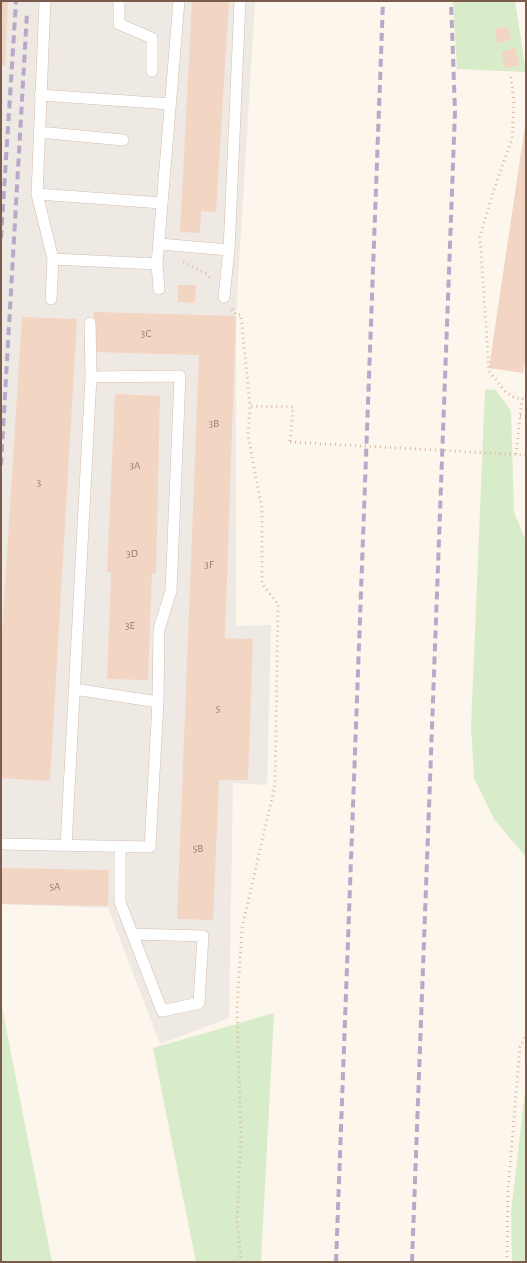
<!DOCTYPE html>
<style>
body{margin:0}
#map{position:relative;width:527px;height:1263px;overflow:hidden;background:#fdf6ec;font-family:"Alegreya Sans",sans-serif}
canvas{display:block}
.frame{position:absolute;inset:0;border:2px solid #7a5c4d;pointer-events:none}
</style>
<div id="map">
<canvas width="527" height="1263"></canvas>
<div class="frame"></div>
</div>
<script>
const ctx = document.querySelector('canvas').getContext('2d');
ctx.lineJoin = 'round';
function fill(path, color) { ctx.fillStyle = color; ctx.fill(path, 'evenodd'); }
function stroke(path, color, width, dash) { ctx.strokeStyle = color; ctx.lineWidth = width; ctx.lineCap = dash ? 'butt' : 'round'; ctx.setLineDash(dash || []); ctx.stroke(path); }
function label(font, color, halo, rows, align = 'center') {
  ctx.font = font + ' "Alegreya Sans",sans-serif'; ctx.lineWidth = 4.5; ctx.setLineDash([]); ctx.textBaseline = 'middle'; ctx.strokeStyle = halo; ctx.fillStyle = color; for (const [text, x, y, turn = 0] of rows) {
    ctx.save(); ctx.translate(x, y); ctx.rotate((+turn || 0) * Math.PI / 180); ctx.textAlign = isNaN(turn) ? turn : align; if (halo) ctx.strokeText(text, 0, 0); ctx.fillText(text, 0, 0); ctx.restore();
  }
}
const industrial = new Path2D(`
 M1 1H255L236 315V626L271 625 267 785 233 783 229 1018 160 1044 108 908 1 904Z`);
const green = new Path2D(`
 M453 1H515L526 72 457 69Z
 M485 389 496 390 511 411 514 512 526 541V857L494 819 474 778 471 726Z
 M1 1002 52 1262H1Z
 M274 1013 261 1262H196L153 1048Z
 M526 1082V1262H512L511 1213Z`);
const building = new Path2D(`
 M1 1H8L5 66 1 65Z
 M192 1H229L216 212 201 211 200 233 180 232Z
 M508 26 511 40 498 43 494 29Z
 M515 48 519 65 505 69 501 52Z
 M525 126 526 357 523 373 489 368Z
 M178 285H196L195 303 178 302Z
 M94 312 236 316 225 638 253 639 248 780H219L213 920 177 919 199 355 93 352Z
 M22 317 77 319 50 781 1 778V648Z
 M115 394 160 396 156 574 152 573 148 680 107 679 111 572H107Z
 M1 868 109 870 108 906 1 904Z`);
const path = new Path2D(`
 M511 77 514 104 512 139 493 192 480 237 489 371 505 391 515 398 526 399
 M183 262 207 274 210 278
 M232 309 236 315H241L250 406 293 407 290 442
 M520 416H526
 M516 454 522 399
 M239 1262 241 1255 237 1223 241 1136 237 1008 242 928 275 785 278 604 262 584V509L248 435 250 406
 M507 1262 508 1190 520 1047 526 1036`);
const lane = new Path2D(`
 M45 1 37 194 53 259 157 264 179 1
 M119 1V24L152 38V71
 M40 95 170 104
 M39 132 123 140
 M37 194 162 203
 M159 244 229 250 240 1
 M157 264 159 289
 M224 297 229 250
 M51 299 53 259
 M90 323 91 377
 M74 689 158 702
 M1 844 150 847 158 702 159 629 171 591 180 376 91 377 66 846
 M120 847V902L162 1011 199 1003 203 936 132 934`);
const rail = new Path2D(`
 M1 238 16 2
 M1 465 27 13
 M336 1262 383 1
 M412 1262 455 111 451 1`);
const pathBridge = new Path2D(`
 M290 442 526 455`);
const numberNames = [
 ["3C",146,334],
 ["3B",214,424],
 ["3A",135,466],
 ["3",39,483],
 ["3D",132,554],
 ["3F",209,565],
 ["3E",130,626],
 ["5",218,709],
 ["5B",198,849],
 ["5A",55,887]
];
fill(industrial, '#efe9e4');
fill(green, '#d8ecc9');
fill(building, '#f3d5c3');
stroke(lane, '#d1beb0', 12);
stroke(path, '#d9b8a5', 3, [1, 4]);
stroke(lane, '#fff', 11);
stroke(rail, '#b9a8c9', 4, [8, 5]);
stroke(pathBridge, '#d9b8a5', 3, [1, 4]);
label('11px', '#987a6a', null, numberNames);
</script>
